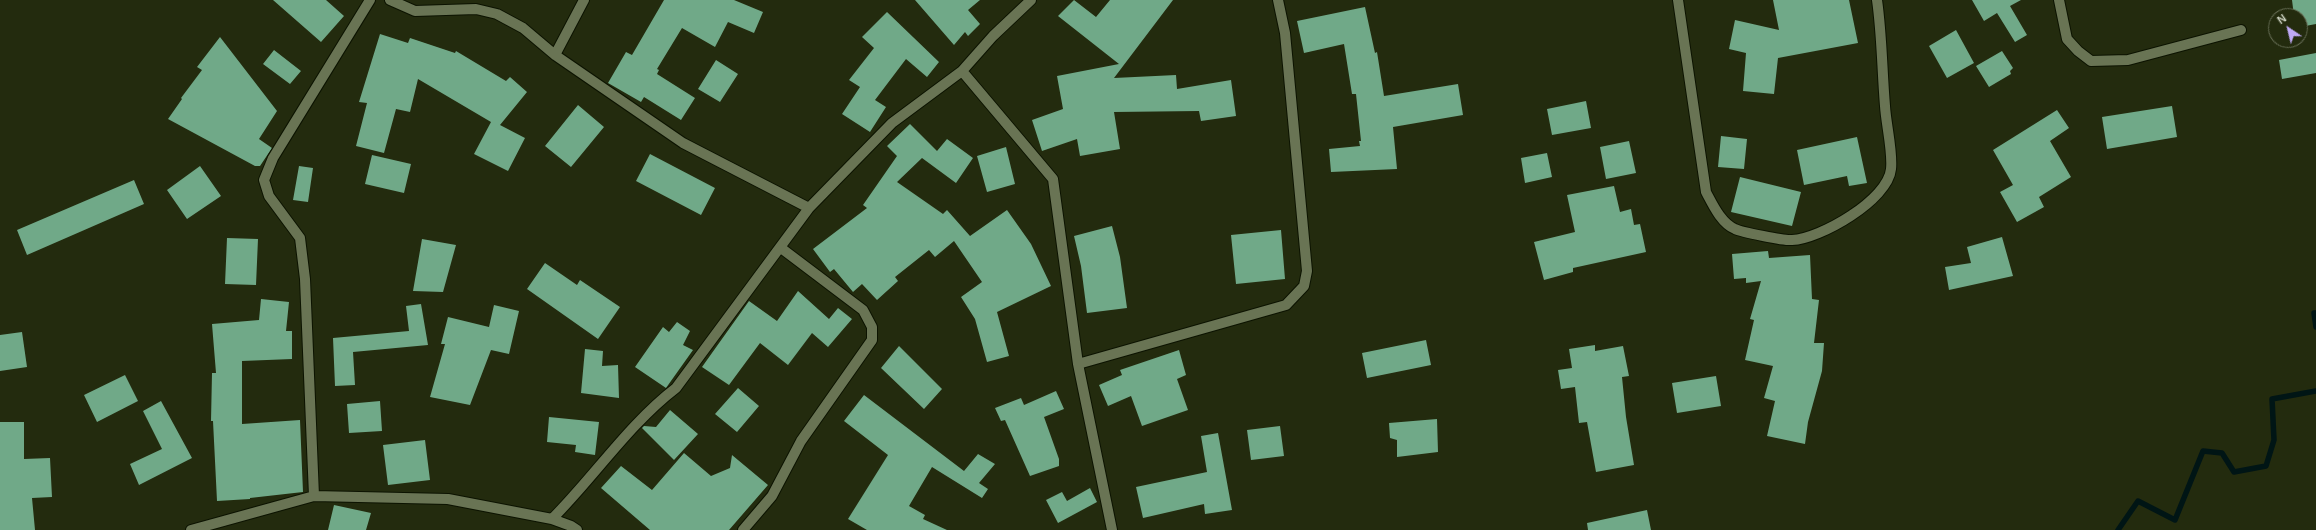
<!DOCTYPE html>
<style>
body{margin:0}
#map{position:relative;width:2316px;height:530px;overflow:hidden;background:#232b0e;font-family:Helvetica,sans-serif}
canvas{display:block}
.north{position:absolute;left:2268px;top:8px;width:40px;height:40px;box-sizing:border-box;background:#232b0e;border:1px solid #686f57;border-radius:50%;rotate:325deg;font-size:11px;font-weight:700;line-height:16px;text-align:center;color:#cfd5c4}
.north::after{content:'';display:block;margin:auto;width:14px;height:18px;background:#bea9f5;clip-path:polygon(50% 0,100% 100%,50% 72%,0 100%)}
</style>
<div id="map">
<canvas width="2316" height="530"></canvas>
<div class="north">N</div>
</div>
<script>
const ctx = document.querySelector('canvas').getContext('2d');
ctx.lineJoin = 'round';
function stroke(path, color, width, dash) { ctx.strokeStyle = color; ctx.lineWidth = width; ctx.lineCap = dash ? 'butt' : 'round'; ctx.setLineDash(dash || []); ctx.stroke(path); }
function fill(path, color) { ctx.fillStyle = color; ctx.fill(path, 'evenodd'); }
const stream = new Path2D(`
 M2316 313H2314L2316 327
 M2118 530 2138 501 2175 520 2203 451 2222 453 2234 472 2266 466 2274 440 2272 399 2316 391`);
const building = new Path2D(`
 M273 0H326L344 16 321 42Z
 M664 0H734L763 12 754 33 728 22 715 47 682 28 657 69 659 70 657 74 695 98 681 120 644 97 641 102 608 83 626 52 632 55Z
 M915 0H980L968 10 980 24 968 36 965 32 954 45Z
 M1074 0 1096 17 1110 0H1173L1114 78 1176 75 1177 89 1231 80 1236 116 1201 121 1199 111 1114 112 1120 149 1080 156 1077 139 1042 151 1032 120 1063 109 1057 76 1119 64 1058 16Z
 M1773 0H1849L1858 43 1778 58 1774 94 1743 91 1746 53 1729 49 1735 20 1779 30Z
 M1972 0H2021L2010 6 2027 35 2015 42 1997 13 1984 21Z
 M2292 0H2316V24L2300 27V16H2294Z
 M1365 7 1375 53 1377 52 1384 96 1458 84 1463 115 1393 127 1397 169 1331 172 1329 149 1360 146 1359 141H1361L1356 94H1352L1344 44 1304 53 1297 21Z
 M887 12 939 62 927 77 906 59 875 100 886 107 870 132 842 114 860 87 849 80 874 48 862 37Z
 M1956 30 1974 63 1947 78 1929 46Z
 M380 34 408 43 410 38 455 53 456 51 506 81 510 77 527 92 500 125 525 138 508 171 474 154 491 122 418 79 410 112 396 109 384 153 356 146 367 103 359 102Z
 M220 37 277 111 259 139 272 148 260 166H255L168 119 182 99 181 98 202 70 197 67Z
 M274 50 301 71 290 84 263 64Z
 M2002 51 2013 68 2010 71 2011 74 1989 87 1976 66Z
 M2316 53V73L2282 79 2279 60Z
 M716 60 738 74 720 102 698 89Z
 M1586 101 1591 128 1552 135 1547 109Z
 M578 105 604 127 571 167 545 146Z
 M2172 106 2177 137 2107 149 2102 117Z
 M2057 110 2069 128 2050 141 2071 177 2039 197 2044 207 2017 222 2000 192 2013 185 1993 150Z
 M910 124 937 151 947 139 973 158 956 183 922 158 897 182 943 214 947 210 970 236 1007 210 1031 244 1051 286 997 312 1009 356 987 362 975 319 961 297 982 282 954 241 935 257 929 250 895 277 898 281 877 300 862 284 853 292 834 269 830 272 813 249 867 208 863 205 897 156 887 146Z
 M1721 136 1747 139 1744 169 1718 167Z
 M1857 137 1867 183 1849 186 1847 176 1804 185 1797 150Z
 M1629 141 1636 173 1606 179 1600 147Z
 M1006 147 1015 184 987 192 977 156Z
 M1547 153 1552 177 1525 183 1521 158Z
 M650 154 715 188 701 215 636 181Z
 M372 155 411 164 404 193 365 184Z
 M200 166 221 196 187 219 167 190Z
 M299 166 313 168 308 202 293 200Z
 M1740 177 1801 192 1792 226 1731 212Z
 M134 180 144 204 27 255 17 230Z
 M1614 186 1620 212 1631 209 1634 225 1640 224 1646 252 1573 268V272L1544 280 1534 242 1575 232 1567 195Z
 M1112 226 1120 257 1127 308 1087 313 1081 266 1074 236Z
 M1281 230 1285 279 1236 284 1231 235Z
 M2002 237 2013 276 1949 290 1945 267 1971 263 1967 247Z
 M227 238 258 239 256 285 225 284Z
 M422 239 456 245 443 292 413 291Z
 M1768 251 1769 258 1810 255 1812 299 1819 300 1814 343H1824L1822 371 1808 422 1805 444 1767 436 1775 401 1764 398 1773 366 1745 360 1754 320 1750 319 1761 281 1746 283V278L1734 279 1732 254Z
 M545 263 577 285 580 280 620 307 598 339 527 289Z
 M798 291 829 319 838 308 852 319 828 347 812 333 788 365 760 343 729 385 702 367 749 301 777 321Z
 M261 299 289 302 286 331H292V359L242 361V424L300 420 303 492 250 498V499L217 501 213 421H211L212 373H216L212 324 259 320Z
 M421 304 428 345 353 352 355 385 335 386 333 338 409 331 406 306Z
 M494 305 519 311 509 354 491 350 470 405 430 397 445 344H441L448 317 489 327Z
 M677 322 690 331 683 345 693 350 666 388 635 367 663 327 669 332Z
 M22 332 27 367 0 371V335Z
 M1426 340 1431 365 1367 378 1362 353Z
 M1595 345V351L1623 346 1629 376 1622 377 1626 417 1634 465 1596 472 1587 422 1579 423 1575 387 1561 389 1558 370 1572 368 1569 349Z
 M899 346 942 389 924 409 881 368Z
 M585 349 603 351 602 366 618 365 619 398 581 393Z
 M1179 350 1186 375 1177 379 1188 410 1142 426 1131 396 1108 406 1099 385 1122 375 1120 370Z
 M125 375 138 401 97 422 84 395Z
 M1716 376 1721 406 1677 413 1672 383Z
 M738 388 759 406 737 432 715 414Z
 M1056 391 1064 409 1044 417 1059 459V466L1030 476 1005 420 1001 421 995 408 1021 398 1024 405Z
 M864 395 964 471 978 454 995 464 979 483 988 489 982 498 932 467 909 506 925 515 923 519 947 530H867L848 519 888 455 844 421Z
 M161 401 192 458 139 485 130 464 162 449 143 411Z
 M380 401 382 431 349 433 347 404Z
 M670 410 698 434 674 460 642 428 644 426 656 427Z
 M549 417 599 422 595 455 575 452 576 445 547 442Z
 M1437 419 1438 452 1397 457V440L1390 438 1389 423Z
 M0 422H24V459L50 458 52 497 32 498 35 530H0Z
 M1280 426 1284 456 1251 460 1247 430Z
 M1218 433 1232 510 1205 514 1204 504 1143 518 1136 487 1207 472 1201 436Z
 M425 440 430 480 388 485 383 445Z
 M684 453 711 476 730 468 732 455 768 485 729 530H650L601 488 621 466 652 490Z
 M1090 488 1097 502 1058 523 1046 500 1062 492 1067 501Z
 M334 505 371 513 366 530H328Z
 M1647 510 1651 530H1588L1587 523Z`);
const minor = new Path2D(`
 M390 0 415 11 476 9 497 14 523 28 555 55 683 143 809 208
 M1678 0 1706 192C1713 205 1721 223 1735 229 1741 232 1785 241 1792 240 1820 239 1888 200 1891 169 1893 152 1886 124 1885 106 1882 70 1882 35 1877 0
 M2059 0 2067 39 2078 51 2091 61 2128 60 2241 30
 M555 55 584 0
 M962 71 1053 179 1078 364 1112 530
 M1078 364 1286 305 1304 286 1307 271 1285 33 1278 0
 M314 496 305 279 300 238 269 196 264 180 273 158 370 0
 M552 519C594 477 629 424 676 388L809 208 892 123 962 71 993 36 1031 0
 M191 530 314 496 448 499 552 519 571 526 577 530
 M743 530 772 496 801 441 872 340V327L863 310 781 248`);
stroke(stream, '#001515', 5.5);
fill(building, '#70a988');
stroke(minor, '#0c1300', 12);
stroke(minor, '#697454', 10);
</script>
